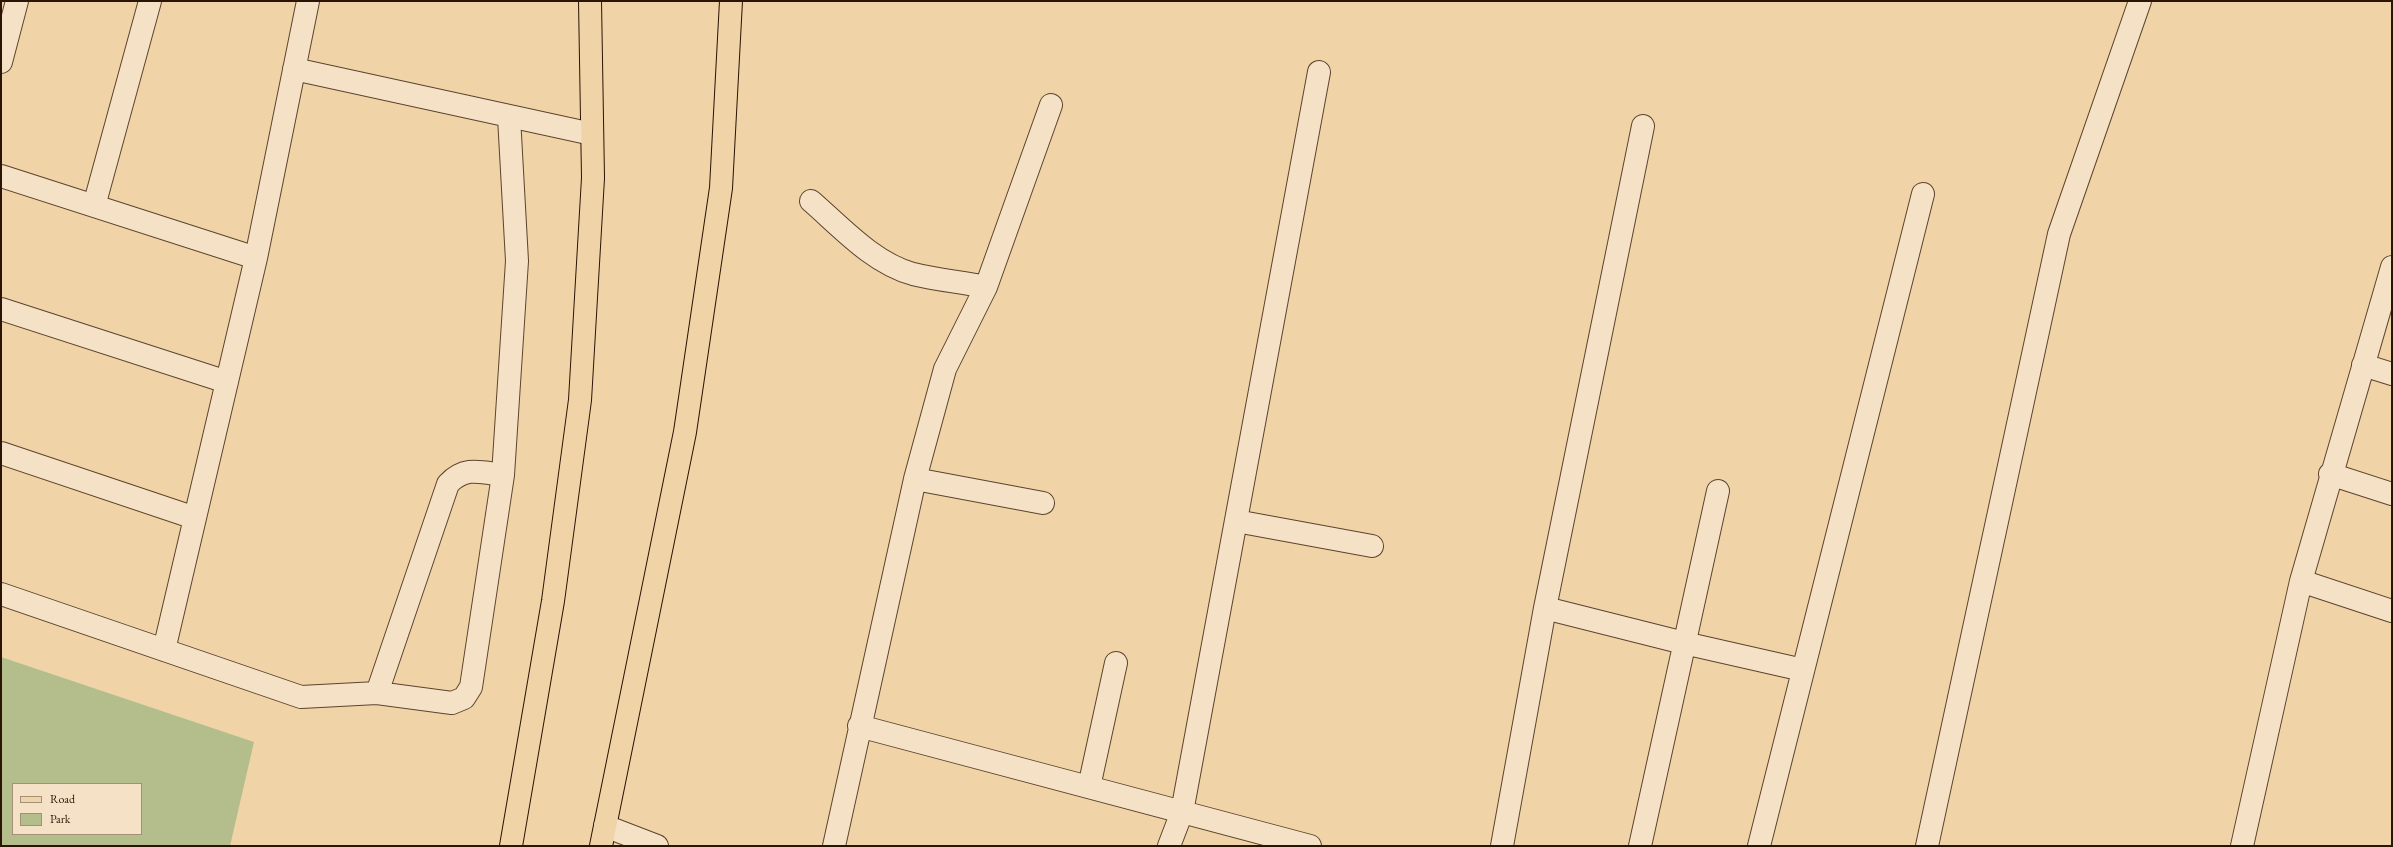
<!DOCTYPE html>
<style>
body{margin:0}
#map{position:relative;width:2393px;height:847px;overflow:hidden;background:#f0d3a7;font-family:"EB Garamond",serif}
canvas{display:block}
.frame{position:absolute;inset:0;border:2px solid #2a1404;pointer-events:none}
.legend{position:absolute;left:12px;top:783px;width:130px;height:52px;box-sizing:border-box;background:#f5e2c6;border:1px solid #a49078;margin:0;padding:5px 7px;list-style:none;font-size:12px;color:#2a1404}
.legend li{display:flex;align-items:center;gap:8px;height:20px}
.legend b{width:20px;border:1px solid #a49078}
</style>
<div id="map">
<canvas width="2393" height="847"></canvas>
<div class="frame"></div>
<ul class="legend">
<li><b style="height:5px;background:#f0d3a7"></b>Road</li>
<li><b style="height:11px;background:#b4be8c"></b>Park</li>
</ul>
</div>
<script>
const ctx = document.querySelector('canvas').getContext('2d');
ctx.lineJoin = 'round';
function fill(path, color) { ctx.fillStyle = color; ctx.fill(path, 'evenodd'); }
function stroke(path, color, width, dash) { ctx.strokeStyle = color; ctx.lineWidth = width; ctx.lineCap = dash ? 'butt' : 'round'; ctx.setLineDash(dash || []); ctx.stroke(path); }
const green = new Path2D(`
 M1 657 254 742 230 846H1ZM13 784H141V834H13Z`);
const minor = new Path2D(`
 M1 62 17 1
 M294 69 592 134
 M1 176 256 258
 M811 201C841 227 873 263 913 274 937 280 962 282 986 287
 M94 206 150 1
 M1 309 227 382
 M2363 365 2392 374
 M1 453 195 518
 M2330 474 2392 494
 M915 479 1043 503
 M1236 521 1372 546
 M2301 581 2392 611
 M1 594 301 697 377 693 452 703 464 698 471 687 503 475 517 261 509 117
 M1545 608 1684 643 1803 670
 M164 650 256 258 308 1
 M377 693 448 484C465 466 480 472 503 475
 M859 726 1310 846
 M1089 787 1116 663
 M834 846 915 479 945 369 986 287 1051 105
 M1169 846 1182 812 1319 72
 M1502 846 1545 608 1643 126
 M1640 846 1718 491
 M1759 846 1923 194
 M1927 846 2059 234 2140 1
 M2242 846 2301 581 2392 267`);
const tertiary = new Path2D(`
 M605 826 657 846`);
const primary = new Path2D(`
 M511 846 553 601 580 400 593 178 590 1
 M601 846 685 432 721 188 731 1`);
fill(green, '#b4be8c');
stroke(minor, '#5c442d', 24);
stroke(tertiary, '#5c442d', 24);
stroke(primary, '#2a1404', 24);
stroke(minor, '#f5e2c6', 22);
stroke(tertiary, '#f5e2c6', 22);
stroke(primary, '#f0d3a7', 22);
</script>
